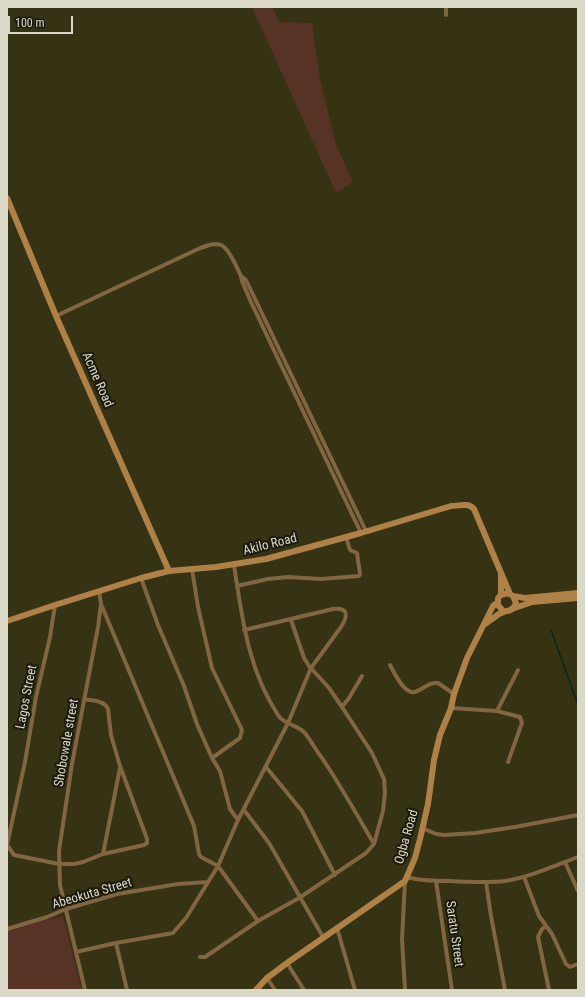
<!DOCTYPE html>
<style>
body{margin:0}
#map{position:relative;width:585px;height:997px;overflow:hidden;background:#363214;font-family:"Roboto Condensed",sans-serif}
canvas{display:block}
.frame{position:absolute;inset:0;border:8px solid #dad9c7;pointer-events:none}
.scale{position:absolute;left:8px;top:16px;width:65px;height:18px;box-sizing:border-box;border:2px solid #dad9c7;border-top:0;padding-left:5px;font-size:12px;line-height:14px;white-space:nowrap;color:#dad9c7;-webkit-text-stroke:3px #1b1a0d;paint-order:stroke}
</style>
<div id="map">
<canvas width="585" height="997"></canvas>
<div class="frame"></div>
<div class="scale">100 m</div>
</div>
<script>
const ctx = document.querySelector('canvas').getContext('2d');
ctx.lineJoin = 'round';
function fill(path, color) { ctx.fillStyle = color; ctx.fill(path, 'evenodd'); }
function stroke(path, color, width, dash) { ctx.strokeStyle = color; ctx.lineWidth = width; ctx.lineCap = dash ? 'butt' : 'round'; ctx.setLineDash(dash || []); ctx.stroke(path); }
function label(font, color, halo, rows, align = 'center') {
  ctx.font = font + ' "Roboto Condensed",sans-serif'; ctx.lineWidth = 4; ctx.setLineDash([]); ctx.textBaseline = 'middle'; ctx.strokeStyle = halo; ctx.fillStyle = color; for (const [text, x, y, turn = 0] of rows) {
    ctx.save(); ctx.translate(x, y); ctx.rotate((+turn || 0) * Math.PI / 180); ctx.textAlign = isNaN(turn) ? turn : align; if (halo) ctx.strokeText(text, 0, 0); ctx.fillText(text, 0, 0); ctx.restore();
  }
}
const green = new Path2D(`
 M252 7H272L279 22 312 23 320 79 336 145 353 182 336 193Z
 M63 916 82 990H7V929Z`);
const stream = new Path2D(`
 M551 630 578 705`);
const street = new Path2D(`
 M446 7V15
 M241 276 242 281 250 300 361 533
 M56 316 196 250C203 247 213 242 221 245 229 248 237 268 241 276L245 279 247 282 366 531
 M234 565C242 617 248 670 278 715 284 725 297 724 305 733 311 741 316 750 322 758 341 786 357 815 374 844
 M192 569 198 607 212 668 242 730 240 738 212 758
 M141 578 158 625 184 686 197 724 212 758 220 771 230 809 238 820
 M237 586 268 579 288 577 321 579 359 576 360 574 357 553 350 550 346 537
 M99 591 101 604 194 826 199 854 201 857 218 866 258 921
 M55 605 50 637 36 697 25 762 7 845 14 855 59 864H74L83 862 103 854 144 845 147 843V839L120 766 111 735 108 709C104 700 93 701 84 699
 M390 665C394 672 404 695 415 692 424 689 428 682 438 683L454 694
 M342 707 349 698 362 676
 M451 708 497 711 520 717 522 723 508 762
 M497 711 518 670
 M266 767 302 811 335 875
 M244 810 269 843 323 937
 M422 828 436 834 444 835 475 833 515 827 578 815
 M103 854 120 768
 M565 862 578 891
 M407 877C420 881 436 881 450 881 468 882 487 883 505 881 530 877 554 866 578 857
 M524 877 539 916 552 934 566 964 570 967 578 964
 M405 881 402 939 405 990
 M436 881 452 990
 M486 882 491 916 505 990
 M546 926 542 929 538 937 549 990
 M337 928 355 990
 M7 929 47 917 66 909 117 894 178 884 208 882
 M116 943 127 990
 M76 952 116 943 173 933 186 918 218 866 238 820 288 723 311 668 341 627C348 616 349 607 333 609L244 630
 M200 957H205L258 921 299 898 366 853 374 844 383 811 385 793 384 779 372 753 342 707 329 688 309 666 304 658 291 620
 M287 963 304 990
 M267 978 275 990
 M85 990 60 885 59 851 72 764 98 627 101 604`);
const secondary = new Path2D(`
 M7 198 56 316 169 571
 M501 595 508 593 513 596 516 603C514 609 510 612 503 611L498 605V598L501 595V574
 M513 596 525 598 578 593
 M512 609 532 602 578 598
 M7 621 55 605 141 578 169 571 216 567 266 559 361 533 451 506C460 506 468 502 474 509L510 594
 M485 624 499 614 506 611
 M256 990 267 978 287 963 405 881 415 858 420 839 428 804 434 760 440 735 451 708 454 694 467 658 493 606 497 603`);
const streetNames = [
 ["Acme Road",97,380,66],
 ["Akilo Road",270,545,-14],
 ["Lagos Street",27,697,-79],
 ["Shobowale street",67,743,-80],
 ["Ogba Road",407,837,-74],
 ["Abeokuta Street",92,894,-16],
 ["Saratu Street",454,934,82]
];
fill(green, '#573325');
stroke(stream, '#06291c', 1.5);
stroke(street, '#826541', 4);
stroke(secondary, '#af8146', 6);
label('13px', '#dad9c7', '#1b1a0d', streetNames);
</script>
